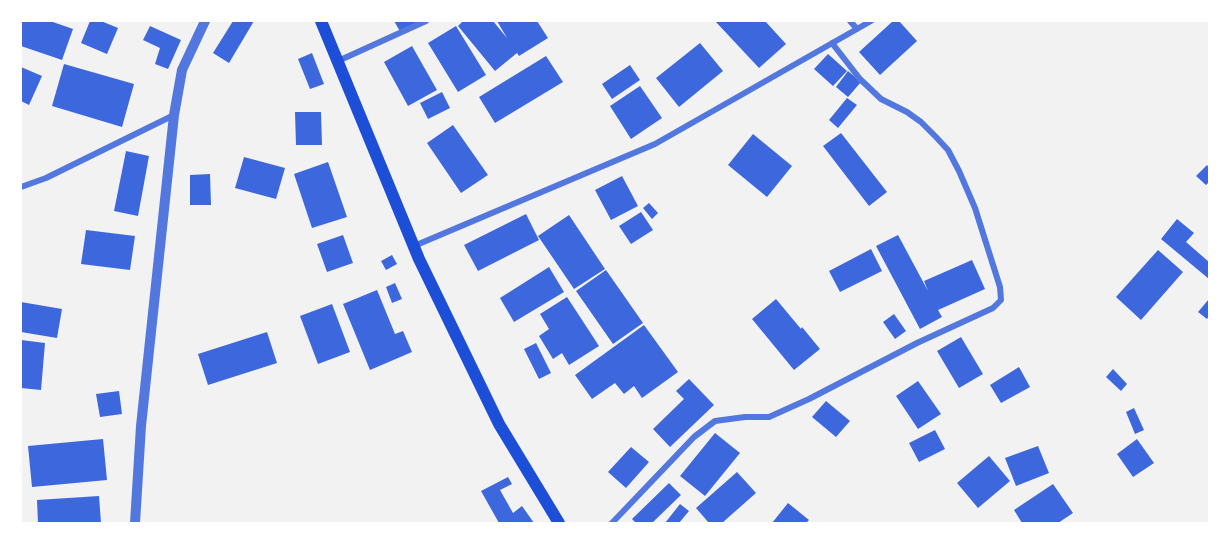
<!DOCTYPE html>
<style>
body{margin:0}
#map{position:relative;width:1230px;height:544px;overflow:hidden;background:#f2f2f2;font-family:Jost,sans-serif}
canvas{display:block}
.frame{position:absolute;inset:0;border:22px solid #fff;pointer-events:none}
</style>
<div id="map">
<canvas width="1230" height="544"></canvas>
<div class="frame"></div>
</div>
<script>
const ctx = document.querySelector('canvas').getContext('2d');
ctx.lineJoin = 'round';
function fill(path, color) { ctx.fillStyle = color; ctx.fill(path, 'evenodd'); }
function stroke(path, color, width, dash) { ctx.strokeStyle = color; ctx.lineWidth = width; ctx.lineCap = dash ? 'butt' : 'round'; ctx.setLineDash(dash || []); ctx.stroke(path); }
const building = new Path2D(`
 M21 21H50L73 29 62 60 21 46Z
 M90 21H101L118 28 107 54 81 43Z
 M233 21H254L229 63 213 53Z
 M394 21H421L401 33Z
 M463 21H493L507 38 497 21H537L548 38 519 56 517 53 495 71 458 26Z
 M715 21H765L786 44 759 68Z
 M893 21H899L917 41 880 75 859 52Z
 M150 26 181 40 168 69 155 64 160 48 143 40Z
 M456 26 486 75 458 92 428 43Z
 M700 43 723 71 679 107 656 78Z
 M412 46 437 90 408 106 384 62Z
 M312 53 324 84 310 89 298 59Z
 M828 54 847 71 833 86 814 69Z
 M546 56 563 82 495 123 479 97Z
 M64 64 134 84 122 127 52 106Z
 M630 65 640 80 612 99 602 84Z
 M21 67 42 76 29 105 21 101Z
 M848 71 861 82 848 97 836 87Z
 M640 86 662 118 631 139 610 106Z
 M442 92 450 108 428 119 420 103Z
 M847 98 857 105 838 128 829 120Z
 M295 112H321L322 145H296Z
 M453 125 488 175 461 193 427 143Z
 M841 133 887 192 869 206 823 146Z
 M753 134 792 166 767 197 728 165Z
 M126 151 149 156 138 216 114 211Z
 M244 157 285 168 276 199 235 188Z
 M328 162 347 217 312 228 294 174Z
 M1207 165 1209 168V182L1206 185 1196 176Z
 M210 174 211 205H190V175Z
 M622 176 638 206 611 220 595 190Z
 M649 203 658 213 652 219 643 208Z
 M641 212 653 230 631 244 619 226Z
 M526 214 539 240 478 271 464 245Z
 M569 215 605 269 574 289 538 236Z
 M1177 219 1194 233 1186 242 1209 262V279L1161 239Z
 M86 230 135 236 130 270 81 264Z
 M343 235 353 263 327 272 317 244Z
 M898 235 928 291 924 281 972 260 985 289 938 310 942 317 920 329 876 246Z
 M871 249 882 271 840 292 829 271Z
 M1158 250 1183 272 1141 320 1116 297Z
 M392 255 397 264 386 270 381 261Z
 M549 267 564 292 514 322 500 298Z
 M606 270 643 323 613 344 576 291Z
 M395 283 402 299 392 303 386 287Z
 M377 290 395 334 403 331 412 352 370 370 343 304Z
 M567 297 599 346 569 365 562 353 553 359 539 336 549 329 540 314Z
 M776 299 801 329 802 327 820 349 794 370 752 319Z
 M1209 299V316L1207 319 1198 312Z
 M21 302 62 309 57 338 21 332Z
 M332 304 350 352 318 364 300 316Z
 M894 314 906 331 895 339 883 322Z
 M644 325 678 372 642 398 634 386 624 394 615 383 592 399 575 375Z
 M267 332 277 363 208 385 198 354Z
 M961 337 983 374 959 388 937 351Z
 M21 340 45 343 41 390 21 388Z
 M536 343 551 373 539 379 524 349Z
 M1019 367 1030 387 1001 403 990 385Z
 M1113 369 1127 384 1121 391 1106 377Z
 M689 379 714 405 670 447 653 429 684 399 676 391Z
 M918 381 941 414 918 429 896 396Z
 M119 391 122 414 100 417 96 394Z
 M826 401 850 421 836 437 812 417Z
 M1134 408 1144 430 1135 434 1126 412Z
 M935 430 945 449 919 462 909 443Z
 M715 433 740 453 705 496 680 476Z
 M103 439 107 480 32 487 28 446Z
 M1137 439 1154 463 1133 477 1117 454Z
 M1038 446 1049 473 1016 486 1005 458Z
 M631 447 649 462 626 488 608 472Z
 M989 456 1010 481 978 508 957 483Z
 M737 472 756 493 722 523H709L696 508Z
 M508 477 512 484 500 490 513 513 522 506 534 523H499L481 491Z
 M669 483 681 495 652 523H636L632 519Z
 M1053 484 1073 513 1058 523H1022L1014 510Z
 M99 496 101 523H38L37 500Z
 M788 503 809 520 806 523H772Z
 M680 504 689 511 679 523H665Z`);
const minor = new Path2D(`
 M850 21 857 29
 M338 61 426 21
 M21 187 46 178 174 115
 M414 246 655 144 871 21
 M612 523 694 437 715 421 745 417H769L809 399 917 343 993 308 1001 300 1000 287 975 208 959 171 948 150 936 137 921 122 907 112 881 99 860 79 832 43`);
const tertiary = new Path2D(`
 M135 523 141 426 174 115 182 70 205 21`);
const secondary = new Path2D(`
 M321 21 419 259 499 424 559 523`);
fill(building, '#3d67dc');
stroke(minor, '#5277de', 6);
stroke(tertiary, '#5277de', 10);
stroke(secondary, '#1d4ed8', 12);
</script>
